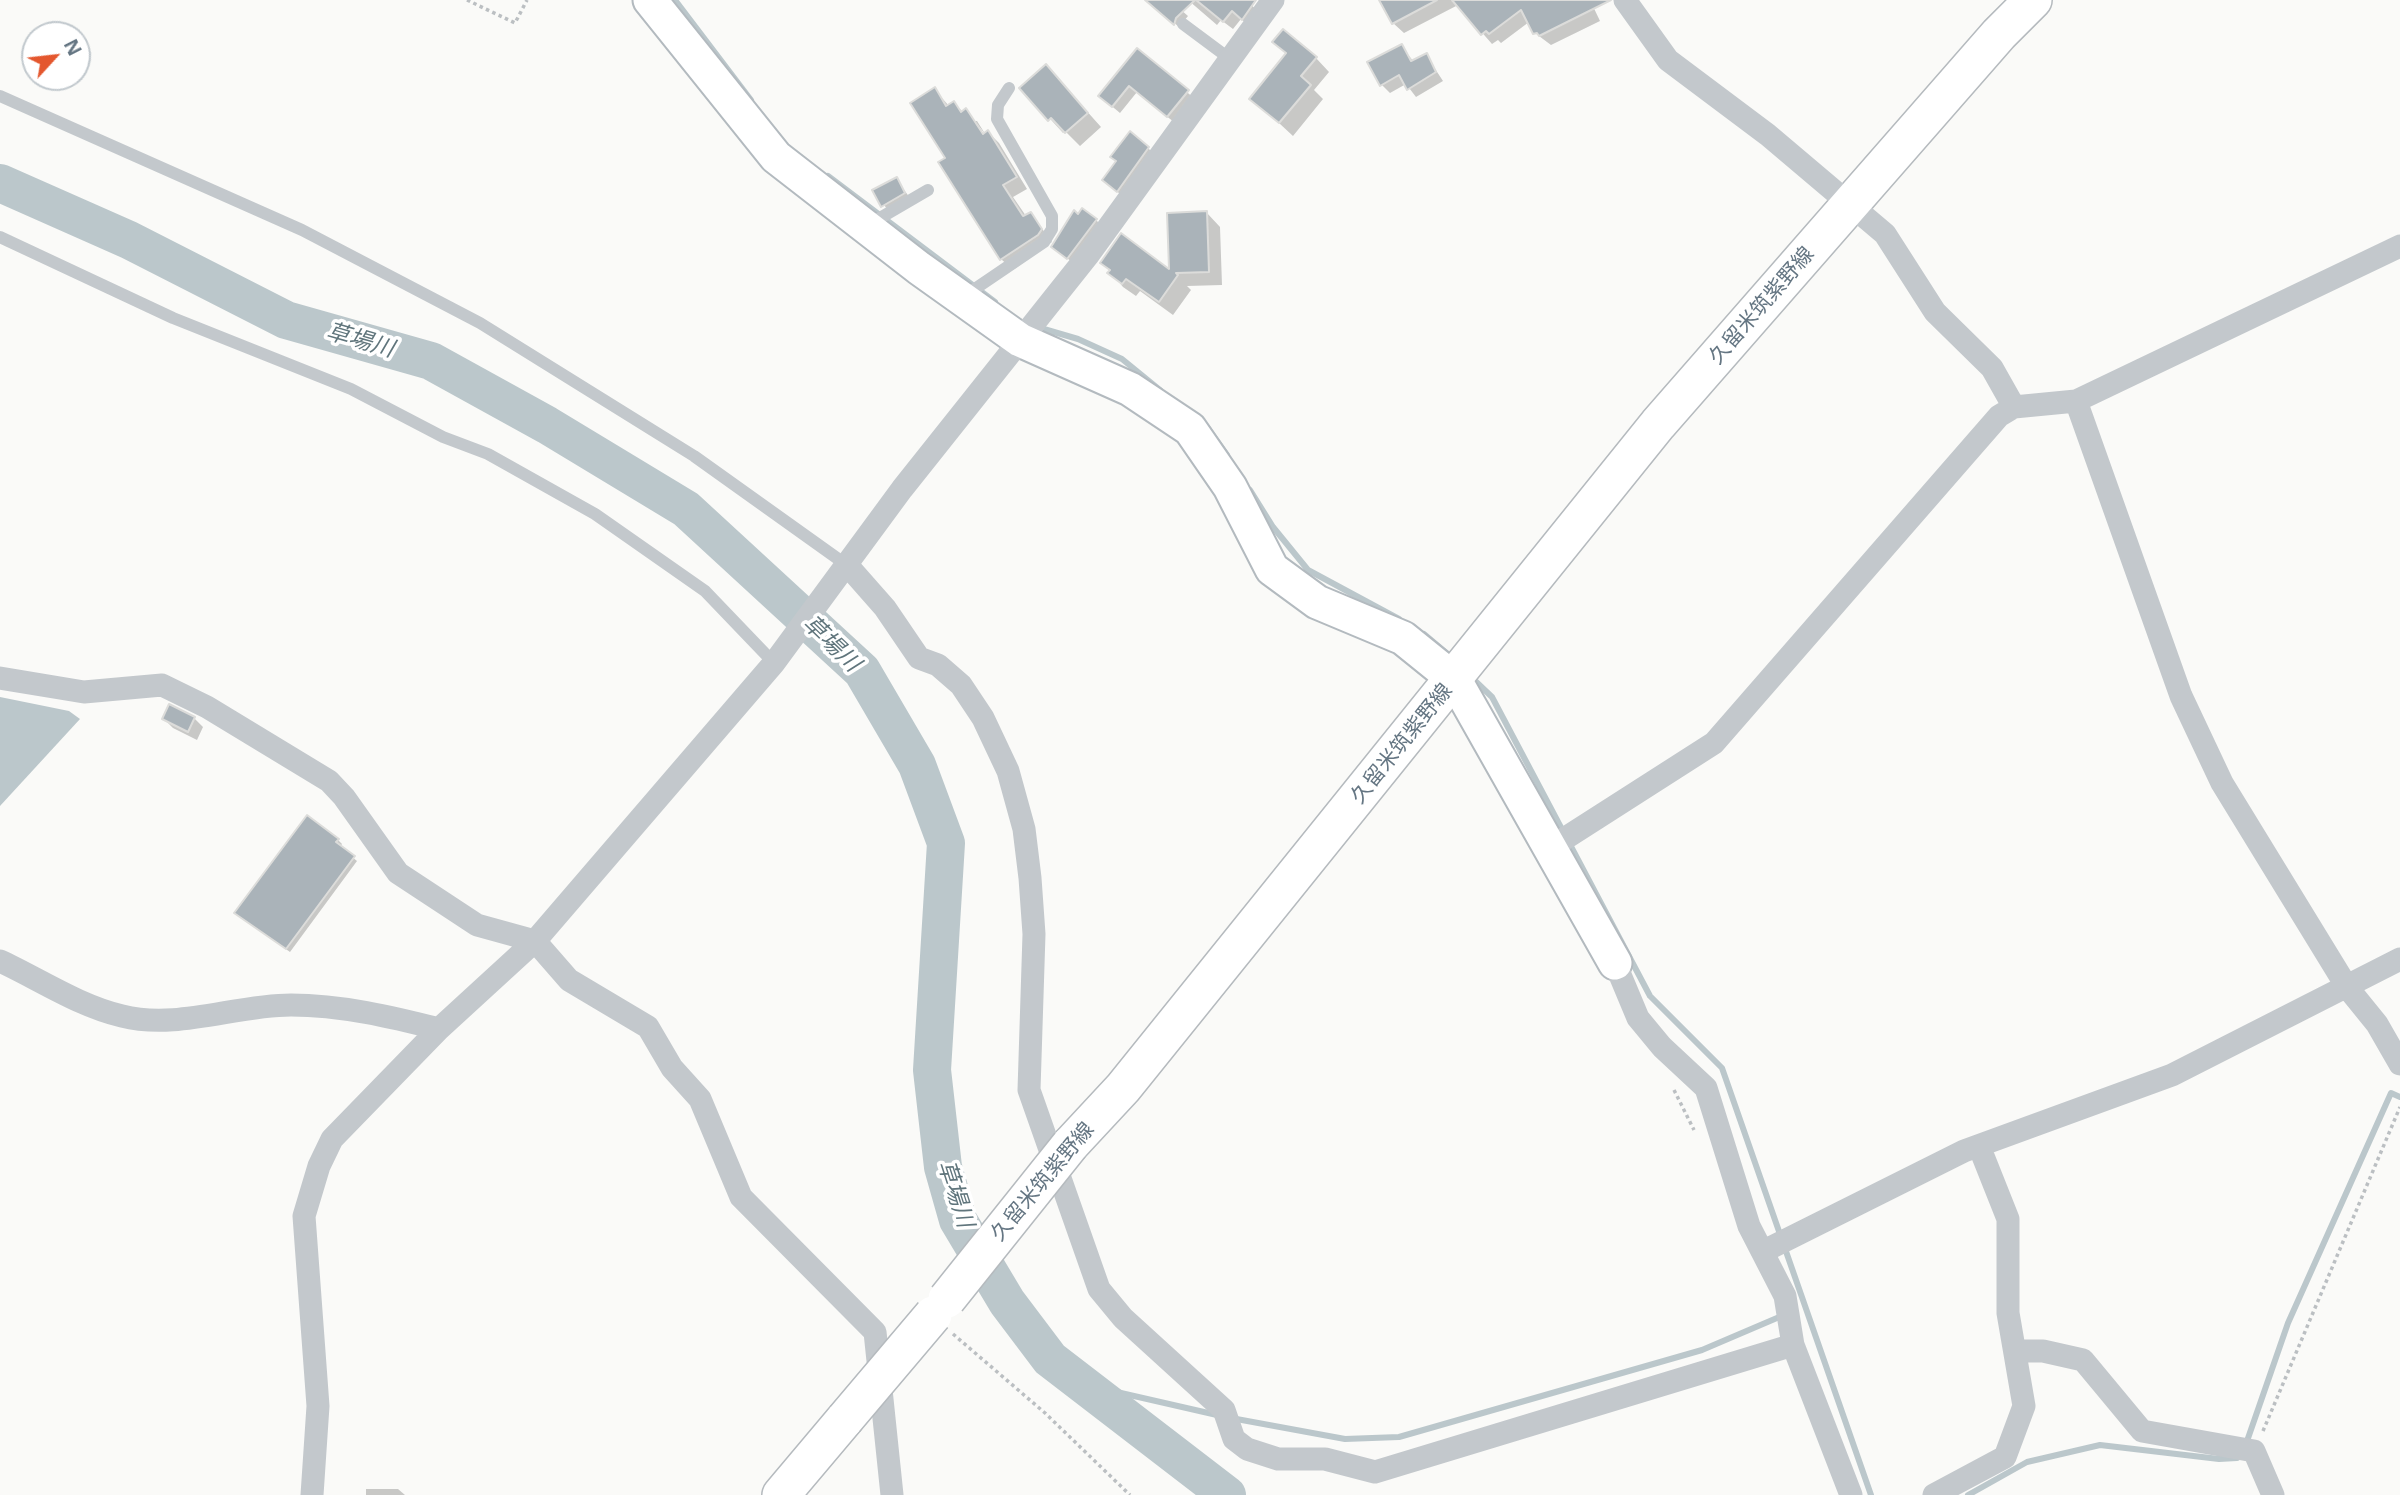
<!DOCTYPE html>
<meta charset="utf-8">
<style>
body{margin:0}
#map{position:relative;width:2400px;height:1495px;overflow:hidden;background:#fafaf8;font-family:"Open Sans",sans-serif}
canvas{display:block}
.north{position:absolute;left:21px;top:21px;width:70px;height:70px;box-sizing:border-box;background:#fff;border:2px solid #c1c8cd;border-radius:50%;rotate:63deg;font-size:19px;font-weight:700;line-height:28px;text-align:center;color:#657683}
.north::after{content:'';display:block;margin:auto;width:24px;height:32px;background:#e4572e;clip-path:polygon(50% 0,100% 100%,50% 72%,0 100%)}
</style>
<div id="map">
<canvas width="2400" height="1495"></canvas>
<div class="north">N</div>
</div>
<script>
const ctx = document.querySelector('canvas').getContext('2d');
ctx.lineJoin = 'round';
function fill(path, color) { ctx.fillStyle = color; ctx.fill(path, 'evenodd'); }
function stroke(path, color, width, dash) { ctx.strokeStyle = color; ctx.lineWidth = width; ctx.lineCap = dash ? 'butt' : 'round'; ctx.setLineDash(dash || []); ctx.stroke(path); }
function label(font, color, halo, rows, align = 'center') {
  ctx.font = font + ' "Open Sans","Noto Sans JP",sans-serif'; ctx.lineWidth = 7; ctx.setLineDash([]); ctx.textBaseline = 'middle'; ctx.strokeStyle = halo; ctx.fillStyle = color; for (const [text, x, y, turn = 0] of rows) {
    ctx.save(); ctx.translate(x, y); ctx.rotate((+turn || 0) * Math.PI / 180); ctx.textAlign = isNaN(turn) ? turn : align; if (halo) ctx.strokeText(text, 0, 0); ctx.fillText(text, 0, 0); ctx.restore();
  }
}
const water = new Path2D(`
 M0 697 69 711 80 719 0 806Z`);
const shadow = new Path2D(`
 M1188 0H1246L1261 14 1251 27 1241 19 1233 29 1221 20 1217 25Z
 M1381 0H1590L1600 21 1551 45 1535 33 1529 22 1501 43 1498 40 1492 44 1458 5 1404 33 1393 23Z
 M1173 3 1188 16 1179 27 1164 14Z
 M1401 46 1414 62 1426 55 1443 81 1416 97 1406 84 1390 93 1381 84Z
 M1137 50 1195 99 1175 123 1137 92 1120 113 1108 103Z
 M1288 54 1316 58 1329 72 1314 90 1323 99 1293 136 1252 98Z
 M1059 80 1101 127 1080 146 1065 131 1063 133 1022 88Z
 M935 90 949 106 954 103 963 112 966 110 985 134 988 132 999 143 1027 189 1013 197 1026 216 1031 214 1052 242 1013 270 1001 259 948 158ZM972 121H977L989 140 986 142Z
 M1148 148 1157 157 1126 199 1113 188Z
 M896 179 913 202 891 215 874 190Z
 M1207 213 1220 227 1222 285 1187 286 1191 290 1173 315 1140 291 1136 296 1123 287 1102 262 1171 272Z
 M1079 216 1096 220 1105 229 1077 266 1053 247Z
 M170 707 194 718 203 727 197 740 173 728 164 719Z
 M307 818 338 840 342 844 340 847 357 861 290 952 240 917Z
 M366 1489H398L405 1495H366Z`);
const stream = new Path2D(`
 M675 0 751 100
 M828 176 995 302
 M1037 327 1078 339 1122 359 1160 390
 M1207 427 1227 455
 M1250 490 1273 527 1308 570 1399 619
 M1424 634 1450 656
 M1470 676 1492 697 1650 996 1722 1068 1871 1495
 M1086 1385 1217 1415
 M1231 1418 1345 1439 1399 1437 1702 1350 1784 1315
 M2246 1444 2288 1323 2391 1093 2400 1097
 M1968 1495 2027 1462 2100 1445 2219 1459 2237 1458`);
const river = new Path2D(`
 M0 183 129 240 286 320 431 361 547 425 686 509 862 671 917 765 946 843 932 1070 943 1167 958 1220 1007 1302 1050 1359 1227 1495`);
const building = new Path2D(`
 M1145 0H1195L1176 18 1174 25Z
 M1196 0H1256L1242 20 1232 11 1223 22Z
 M1379 0H1437L1392 24Z
 M1452 0H1611L1539 36 1537 33 1533 34 1521 10 1489 34 1486 31 1481 35Z
 M1283 29 1317 57 1301 76 1311 85 1279 123 1249 99 1286 53 1272 42Z
 M1402 44 1411 61 1427 53 1436 72 1407 90 1399 75 1380 86 1367 62Z
 M1137 48 1189 90 1167 117 1129 86 1112 107 1098 96Z
 M1046 64 1088 113 1065 133 1051 118 1048 121 1019 88Z
 M935 87 946 106 954 101 961 112 966 108 983 134 988 130 1017 177 1003 185 1023 216 1031 212 1042 229 1038 235 1000 260 938 162 945 158 910 103Z
 M1130 131 1149 147 1117 192 1102 180 1116 161 1110 157Z
 M897 177 905 193 881 207 872 190Z
 M1082 208 1097 219 1067 259 1051 247 1074 210 1078 214Z
 M1207 211 1209 272 1176 273 1178 275 1159 302 1126 279 1122 284 1107 273 1110 270 1100 263 1121 233 1169 269 1167 213Z
 M169 704 195 717 188 732 162 719Z
 M307 815 339 839 336 842 355 856 286 949 234 913Z`);
const path = new Path2D(`
 M467 0 515 23 527 0
 M1674 1090 1694 1130
 M953 1334 1045 1413 1130 1495
 M2263 1431 2400 1107`);
const lane = new Path2D(`
 M1183 24 1230 59
 M0 96 302 230 480 323 694 456 848 566
 M868 225 928 190
 M0 237 173 318 351 389 443 437 488 454 595 514 705 591 774 663
 M963 297 1044 242 1052 229V216L997 119 998 105 1009 88`);
const street = new Path2D(`
 M1625 0 1668 60 1768 135 1885 234 1935 312 1992 368 2014 407
 M2076 401 2181 696 2222 783 2347 987 2377 1024 2400 1064
 M848 566 885 608 919 658 938 665 961 685 983 718 1008 771 1024 829 1030 878 1034 934 1029 1090 1099 1289 1123 1318 1224 1410 1234 1439 1247 1449 1278 1459H1325L1375 1472 1793 1345
 M0 678 84 692 162 685 207 707 329 781 344 797 398 873 477 925 535 941 569 980 648 1027 672 1068 700 1099 741 1197 875 1332 892 1495
 M1550 848 1714 743 1999 416 2014 407 2076 401 2400 246
 M0 961C39 979 79 1006 122 1016 177 1030 235 1005 291 1005 341 1005 392 1017 439 1029
 M1615 963 1638 1018 1662 1047 1706 1088 1749 1226 1785 1296 1793 1345 1851 1495
 M1764 1251 1964 1151 2172 1075 2400 959
 M2016 1351H2043L2083 1360 2142 1431 2254 1451 2273 1495
 M312 1495 318 1406 304 1216 319 1166 332 1139 439 1029 535 941 774 663 902 489 1089 254 1273 0
 M1934 1495 2005 1457 2024 1406 2008 1313V1219L1979 1146`);
const secondary = new Path2D(`
 M650 0 776 157 919 268 1020 340 1130 389 1190 429 1230 487 1272 569 1317 602 1403 638 1455 680 1615 963`);
const primary = new Path2D(`
 M1070 1145 1123 1088 1658 424 1999 34 2033 0
 M781 1495 845 1419`);
const primaryBridge = new Path2D(`
 M947 1299 1070 1145
 M845 1419 933 1315`);
const streetNames = [
 ["久留米筑紫野線",1762,306,-49],
 ["久留米筑紫野線",1402,744,-51],
 ["久留米筑紫野線",1043,1182,-50]
];
const waterNames = [
 ["草場川",360,341,16],
 ["草場川",831,644,44],
 ["草場川",955,1194,72]
];
fill(water, '#bbc7cb');
fill(shadow, '#0003');
stroke(stream, '#bbc7cb', 6);
stroke(river, '#bbc7cb', 38);
fill(building, '#aab3b9');
stroke(building, '#dcdcda', 2);
stroke(secondary, '#b3babf', 37);
stroke(primary, '#b5babe', 40);
stroke(path, '#bbbfc2', 3.5, [3.5, 3.5]);
stroke(lane, '#c3c8cc', 12);
stroke(street, '#c3c8cc', 23);
stroke(secondary, '#fff', 33);
stroke(primary, '#fff', 37);
stroke(primaryBridge, '#b5babe', 40, []);
stroke(primaryBridge, '#fff', 37);
label('21px', '#657683', '#fff', streetNames);
label('italic 23px', '#60757c', '#fff', waterNames);
</script>
